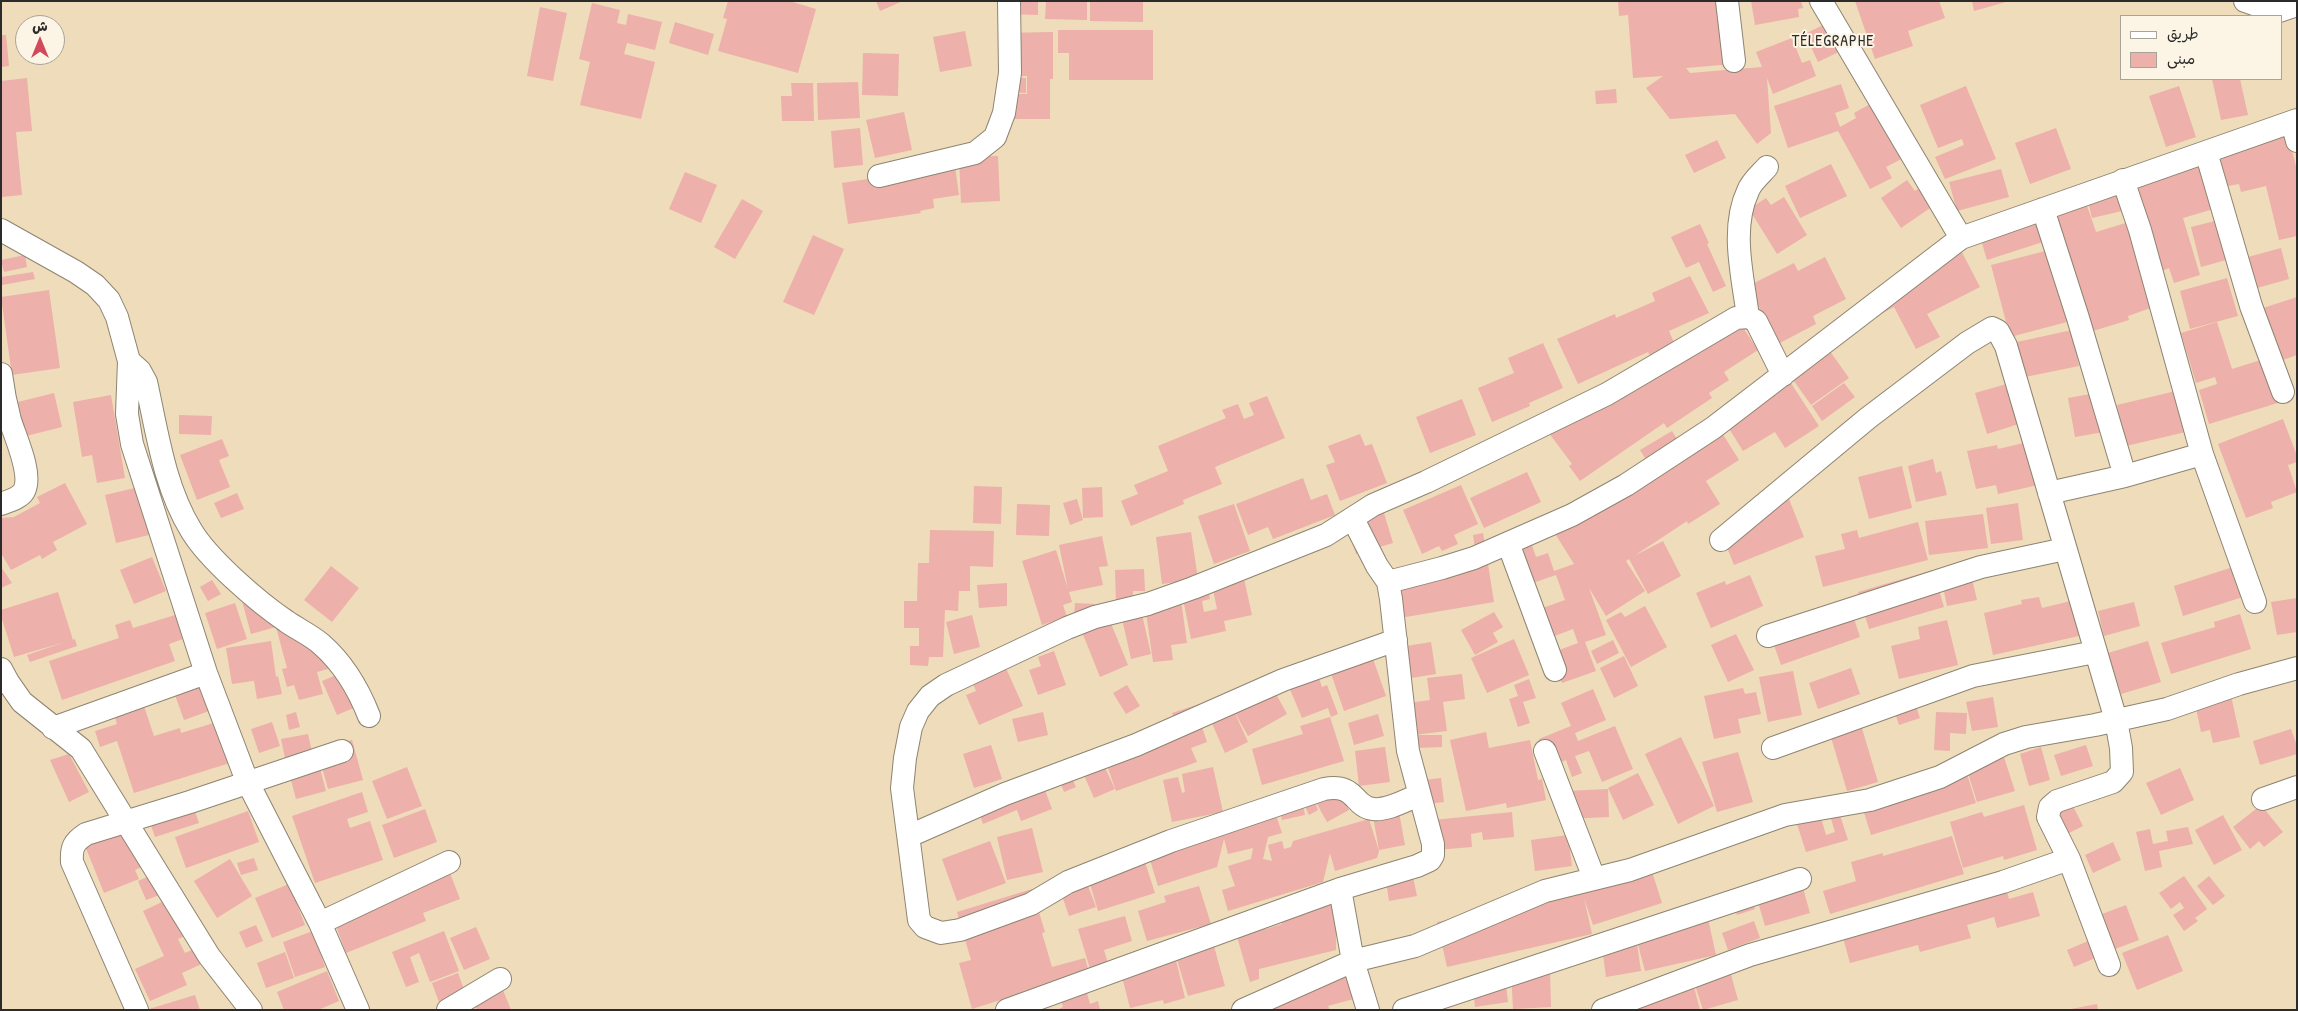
<!DOCTYPE html>
<meta charset="utf-8">
<style>
body{margin:0}
#map{position:relative;width:2298px;height:1011px;overflow:hidden;background:#efdcba;font-family:"Patrick Hand","Playpen Sans Arabic",sans-serif}
canvas{display:block}
.frame{position:absolute;inset:0;border:2px solid #2b2b2b;pointer-events:none}
.legend{position:absolute;left:2120px;top:15px;width:162px;height:65px;box-sizing:border-box;background:#fcf5e5;border:1px solid #a8a49b;margin:0;padding:6px 9px;list-style:none;font-size:15px;color:#2b2b2b}
.legend li{display:flex;align-items:center;gap:10px;height:25px}
.legend b{width:25px;border:1px solid #a8a49b}
.north{position:absolute;left:15px;top:15px;width:50px;height:50px;box-sizing:border-box;background:#fcf5e5;border:1px solid #a8a49b;border-radius:50%;rotate:0deg;font-size:14px;font-weight:700;line-height:20px;text-align:center;color:#2b2b2b}
.north::after{content:'';display:block;margin:auto;width:18px;height:22px;background:#d1495b;clip-path:polygon(50% 0,100% 100%,50% 72%,0 100%)}
</style>
<div id="map">
<canvas width="2298" height="1011"></canvas>
<div class="frame"></div>
<ul class="legend">
<li><b style="height:6px;background:#fff"></b>طريق</li>
<li><b style="height:14px;background:#edb0aa"></b>مبنى</li>
</ul>
<div class="north">ش</div>
</div>
<script>
const ctx = document.querySelector('canvas').getContext('2d');
ctx.lineJoin = 'round';
function fill(path, color) { ctx.fillStyle = color; ctx.fill(path, 'evenodd'); }
function stroke(path, color, width, dash) { ctx.strokeStyle = color; ctx.lineWidth = width; ctx.lineCap = dash ? 'butt' : 'round'; ctx.setLineDash(dash || []); ctx.stroke(path); }
function label(font, color, halo, rows, align = 'center') {
  ctx.font = font + ' "Patrick Hand",sans-serif'; ctx.lineWidth = 4; ctx.setLineDash([]); ctx.textBaseline = 'middle'; ctx.strokeStyle = halo; ctx.fillStyle = color; for (const [text, x, y, turn = 0] of rows) {
    ctx.save(); ctx.translate(x, y); ctx.rotate((+turn || 0) * Math.PI / 180); ctx.textAlign = isNaN(turn) ? turn : align; if (halo) ctx.strokeText(text, 0, 0); ctx.fillText(text, 0, 0); ctx.restore();
  }
}
const building = new Path2D(`
 M728 1H789L816 9 798 73 718 51 727 19 723 18Z
 M876 1H903L880 11Z
 M1006 1H1038V15L1005 14Z
 M1046 1H1087V20L1045 19Z
 M1090 1H1143V22L1090 21Z
 M1618 1H1728L1733 64 1686 68 1690 73 1762 67 1756 52 1792 38 1802 63 1810 60 1816 76 1773 94 1767 78 1771 133 1757 144 1735 114 1670 119 1646 88 1663 76 1633 78 1628 15 1619 16Z
 M1751 1H1801L1803 8 1798 9 1799 17 1755 25Z
 M1855 1H1939L1945 18 1908 31 1913 46 1875 59Z
 M1972 1H2006V2L1974 11Z
 M592 3 620 10 617 23 626 25 628 14 662 22 655 50 627 43 624 54 655 62 641 119 580 105 590 62 579 59Z
 M540 7 567 13 553 81 527 76Z
 M1837 18 1851 46 1818 62 1805 34Z
 M675 22 714 34 708 55 669 43Z
 M1058 30H1153V80H1069V53H1058Z
 M965 31 972 66 940 72 933 37Z
 M1053 32V79H1050V119H1009L1008 94H1027V76H1003V33Z
 M1 35H6L9 66 1 67Z
 M863 53 899 54 898 96 862 95Z
 M1007 77 1026 78V93L1006 92Z
 M27 78 32 131 16 132 22 195 1 197V81Z
 M2212 79H2240L2248 115 2221 120Z
 M858 82 860 118 818 120 817 83Z
 M791 83H813L814 121H782L781 96H792Z
 M1841 84 1849 108 1835 113 1840 127 1856 118 1854 113 1881 98 1911 154 1886 167 1892 178 1870 189 1838 131 1788 148 1774 106Z
 M1966 86 1996 159 1945 179 1935 157 1964 145 1962 139 1938 148 1920 105Z
 M2179 86 2196 137 2166 147 2149 96Z
 M1616 89 1617 103 1596 104 1595 91Z
 M904 112 912 150 875 158 866 120Z
 M860 128 863 165 834 168 831 131Z
 M2056 128 2071 169 2030 184 2015 143Z
 M2288 133 2297 171V236L2279 240 2266 186 2241 192 2239 184 2223 187 2214 149Z
 M1717 140 1726 158 1694 173 1685 155Z
 M998 156 1000 201 961 203 959 157Z
 M954 159 959 195 933 199 934 208 920 211 921 213 848 224 842 183 893 175Z
 M2202 159 2217 208 2183 218 2200 275 2174 283 2169 268 2162 271 2135 179Z
 M1831 164 1847 196 1800 218 1785 186Z
 M2001 169 2009 197 1957 211 1949 182Z
 M685 172 717 185 701 223 669 209Z
 M1907 180 1915 191 1923 185 1936 204 1901 228 1881 198Z
 M2117 191 2122 211 2092 218 2087 197Z
 M1784 197 1807 235 1777 254 1749 209 1766 198 1771 205Z
 M2084 197 2096 232 2129 222 2156 306 2128 316 2129 320 2093 331 2053 207Z
 M742 199 763 211 735 259 714 247Z
 M2041 214 2049 240 1987 260 1979 233Z
 M2223 219 2233 258 2201 267 2191 227Z
 M1700 224 1709 243 1707 244 1726 286 1713 292 1699 262 1686 268 1671 237Z
 M813 235 844 249 814 315 783 302Z
 M1954 237 1980 287 1927 314 1940 337 1916 349 1894 307 1879 315 1920 265 1916 257Z
 M2281 248 2289 279 2257 288 2248 257Z
 M2053 249 2059 290 2067 322 2010 337 1991 265Z
 M25 255 27 267 4 272 1 260Z
 M1825 257 1846 299 1813 316 1816 324 1778 344 1748 286 1794 263 1798 271Z
 M33 272 35 279 2 285 1 277Z
 M1690 276 1709 313 1669 331 1676 347 1736 317 1758 350 1724 372 1729 380 1709 393 1712 398 1667 428 1664 423 1580 481 1569 466 1572 464 1543 425 1651 358 1648 352 1578 384 1557 339 1615 314 1616 318 1655 301 1652 293Z
 M2227 278 2238 316 2190 329 2180 291Z
 M49 290 60 368 12 375 1 297Z
 M2297 297V355L2280 361 2263 308Z
 M2217 322 2232 369 2267 358 2281 402 2209 424 2199 390 2217 384 2215 377 2196 383 2181 333Z
 M2072 330 2079 366 2025 377 2017 342Z
 M1822 340 1849 378 1811 405 1784 367Z
 M1543 343 1563 388 1529 403 1530 406 1492 422 1478 388 1514 373 1508 358Z
 M1781 368 1819 426 1785 448 1775 432 1743 451 1723 419Z
 M1844 383 1855 397 1822 421 1812 406Z
 M2010 383 2022 423 1987 434 1975 393Z
 M2180 390 2190 431 2126 446 2117 405Z
 M54 393 62 427 26 436 18 402Z
 M2096 393 2104 432 2075 437 2068 398Z
 M111 395 125 478 97 483 92 455 82 457 73 402Z
 M1267 396 1285 438 1215 467 1222 484 1183 500 1184 504 1131 526 1121 501 1138 494 1134 485 1168 471 1158 446 1226 418 1222 410 1238 404 1244 419 1254 415 1249 403Z
 M1462 399 1476 435 1430 453 1416 417Z
 M179 415 212 416 211 435 179 434Z
 M1712 417 1739 460 1706 481 1720 504 1688 524 1687 521 1634 556 1663 541 1681 576 1648 594 1629 559 1626 561 1645 591 1606 616 1589 588 1606 635 1585 642 1596 671 1562 683 1551 653 1578 643 1573 629 1544 640 1534 611 1565 600 1556 575 1518 588 1502 542 1528 533 1536 557 1548 553 1554 571 1574 564 1549 524 1648 463 1640 450 1672 431 1677 439Z
 M2283 419 2297 456V462L2288 465 2297 492 2271 502 2273 508 2246 518 2218 444Z
 M1360 434 1365 446 1372 444 1387 483 1340 501 1326 465 1335 462 1328 446Z
 M222 439 229 456 219 460 230 487 197 500 180 455Z
 M2028 442 2038 485 1998 494 1996 485 1976 489 1967 451 1997 445 1998 449Z
 M1933 459 1936 473 1941 471 1947 495 1916 502 1908 466Z
 M1902 466 1912 508 1869 519 1858 477Z
 M1527 472 1541 502 1484 528 1470 498Z
 M1303 478 1311 500 1327 494 1335 515 1273 539 1268 527 1248 535 1236 504Z
 M65 483 87 524 53 542 57 550 42 559 40 555 11 570 1 553V518L14 517 40 503 37 497Z
 M1461 485 1478 524 1454 535 1458 544 1442 551 1439 546 1422 554 1403 510Z
 M974 486 1002 487 1001 524 973 523Z
 M139 487 149 535 116 543 105 495Z
 M1102 487 1103 517 1083 518 1082 488Z
 M237 493 244 509 221 518 214 503Z
 M1077 499 1083 520 1070 525 1063 503Z
 M1789 499 1804 537 1734 565 1722 535 1743 518Z
 M1381 503 1393 543 1356 554 1343 514Z
 M2018 503 2023 540 1991 544 1986 508Z
 M1017 504 1050 505 1049 536 1016 535Z
 M1234 504 1250 551 1214 564 1198 516Z
 M1983 514 1988 548 1929 555 1925 521Z
 M1918 522 1928 560 1823 587 1815 556 1845 549 1841 534 1857 530 1859 538Z
 M930 530 994 531 993 567 970 566V591H959L958 611 945 610 943 657H929L928 666 910 665V646H919V628H904V601H917L918 563H929Z
 M1191 532 1198 579 1162 584 1156 537Z
 M1483 533 1494 602 1388 620 1382 582 1476 555 1473 535Z
 M1102 536 1108 566 1099 567 1103 585 1069 592 1072 602 1063 605 1067 617 1042 625 1022 561 1056 550 1068 589 1059 545Z
 M152 557 166 591 134 604 120 570Z
 M331 566 359 588 332 622 304 600Z
 M1969 566 1977 600 1947 606 1940 572Z
 M2236 566 2246 596 2183 616 2174 586Z
 M1 567 12 583 1 588Z
 M1144 569 1145 591H1133V603L1116 604 1115 570Z
 M1933 570 1944 607 1869 629 1858 592Z
 M1243 574 1252 615 1224 621 1226 631 1191 639 1182 594 1208 588 1210 599 1202 601 1204 612 1217 609 1211 580Z
 M1750 575 1763 606 1711 628 1696 593 1725 581 1726 585Z
 M212 580 221 594 208 601 200 587Z
 M1007 583V606L979 608 977 585Z
 M58 592 73 640 75 639 77 646 30 662 27 655 65 642 14 657 1 616V610Z
 M267 595 298 640 325 632 335 667 317 672 323 694 299 700 294 685 287 687 282 669 287 668 276 627 251 634 242 601Z
 M2039 597 2042 608 2071 601 2079 636 1993 655 1984 613 2022 604 2021 600Z
 M2297 598V632L2277 635 2271 602Z
 M1181 600 1187 643 1171 645 1173 660 1153 662 1145 605Z
 M1848 600 1860 637 1781 665 1768 628Z
 M2134 602 2140 626 2104 636 2098 611Z
 M235 603 247 639 217 649 205 613Z
 M1075 603 1095 604V617L1074 616Z
 M1645 606 1667 647 1631 667 1606 620 1621 612 1625 617Z
 M1141 610 1151 654 1131 659 1121 614Z
 M1494 612 1503 627 1493 633 1498 642 1475 655 1461 630Z
 M2240 614 2251 649 2171 674 2161 643 2215 627 2214 622Z
 M175 615 183 639 169 644 175 661 62 700 49 661 119 638 115 625 130 620 133 628Z
 M972 615 980 647 954 654 946 622Z
 M1947 620 1958 665 1899 679 1891 646 1920 639 1918 627Z
 M1110 621 1128 665 1100 677 1082 632Z
 M1736 634 1754 670 1728 682 1711 645Z
 M1514 639 1529 675 1487 693 1471 658Z
 M1613 640 1619 653 1597 664 1591 651Z
 M271 641 276 677 278 676 282 694 257 699 254 681 260 680 232 684 226 648Z
 M2148 641 2161 682 2121 694 2108 653Z
 M1431 642 1436 674 1399 680 1394 648Z
 M1370 650 1386 696 1344 711 1328 665Z
 M1054 651 1066 685 1038 695 1029 670 1041 666 1038 657Z
 M1000 655 1023 706 979 725 966 695 976 691 967 669Z
 M1624 656 1638 686 1614 698 1600 668Z
 M355 667 370 701 337 715 322 681Z
 M1851 668 1860 694 1818 709 1809 683Z
 M1793 671 1802 715 1768 722 1759 677Z
 M199 674 212 710 184 720 171 684Z
 M1462 674 1465 699 1443 702 1447 731 1406 736 1401 704 1430 700 1427 678Z
 M1318 675 1322 687 1327 685 1338 714 1331 717 1328 708 1302 718 1289 687Z
 M1529 679 1536 698 1523 702 1530 723 1518 727 1509 699 1518 696 1514 685Z
 M1270 683 1287 714 1248 736 1233 709 1248 742 1225 753 1207 712Z
 M1127 685 1140 706 1126 714 1113 693Z
 M2229 686 2240 737 2213 743 2210 730 2201 732 2193 694Z
 M1743 688 1745 694 1756 692 1761 714 1738 719 1741 733 1714 739 1704 696Z
 M1593 689 1606 720 1575 733 1578 741 1615 726 1633 769 1602 782 1589 751 1575 756 1582 773 1572 777 1566 760 1550 767 1539 739 1571 726 1561 703Z
 M139 691 154 736 180 728 181 733 220 721 233 762 134 793 117 741 100 747 95 731 117 724 110 700Z
 M1993 697 1998 727 1972 731 1966 702Z
 M1915 703 1920 718 1899 725 1894 710Z
 M1199 704 1203 716 1202 727 1207 742 1191 748 1197 762 1116 791 1101 748 1177 727 1172 713Z
 M296 712 300 727 289 730 286 715Z
 M1043 712 1048 735 1018 742 1012 719Z
 M1936 712 1967 713 1966 734 1950 733V751L1934 750Z
 M1378 714 1384 736 1354 745 1348 723Z
 M1330 717 1344 761 1262 785 1252 749 1303 734 1300 726Z
 M272 722 280 746 259 753 251 729Z
 M1861 725 1878 782 1847 791 1830 734Z
 M2291 729 2297 746V754L2260 765 2253 741Z
 M1486 732 1489 748 1530 740 1538 780 1542 779 1546 800 1507 808 1506 803 1466 811 1450 740Z
 M308 734 312 752 285 758 281 739Z
 M1418 735H1442V747L1418 748Z
 M1681 737 1714 806 1678 824 1645 754Z
 M352 740 363 780 328 789 317 749Z
 M991 745 1002 779 974 788 963 754Z
 M2000 745 2015 791 1977 802 1963 757Z
 M2086 745 2093 766 2061 776 2054 755Z
 M1385 747 1390 782 1359 786 1355 751Z
 M2041 747 2050 780 2029 786 2020 754Z
 M1738 752 1753 802 1717 812 1702 762Z
 M69 754 89 792 69 802 50 760Z
 M1100 757 1115 789 1094 798 1080 766Z
 M318 761 326 791 296 799 288 769Z
 M1963 761 1976 803 1871 835 1858 793Z
 M1066 764 1076 787 1064 792 1055 769Z
 M407 767 422 806 387 819 372 781Z
 M1213 767 1223 812 1172 822 1163 780 1178 777 1182 793 1185 792 1182 774Z
 M2180 768 2194 800 2161 815 2146 783Z
 M1638 773 1654 805 1623 820 1608 788Z
 M1039 774 1052 809 1021 821 1017 810 983 824 980 815Z
 M1441 778 1444 802 1427 804 1424 780Z
 M1332 780 1349 810 1327 822 1313 797 1318 810 1309 815 1301 798Z
 M1608 789 1609 817 1567 819 1566 791Z
 M362 792 368 812 347 819 350 828 370 821 383 860 315 883 292 816Z
 M2067 794 2083 826 2055 840 2039 808Z
 M1396 796 1405 845 1379 850 1370 800Z
 M191 800 199 823 155 837 147 814Z
 M1302 800 1305 815 1282 820 1278 805Z
 M2024 805 2037 850 2004 860 2003 856 1963 868 1950 822 1982 812 1984 817Z
 M2261 805 2283 832 2264 847 2259 841 2250 849 2233 827Z
 M1273 806 1282 833 1268 837 1263 859 1272 861 1268 845 1282 841 1284 849 1291 847 1293 841 1369 819 1379 851 1377 858 1335 871 1330 853 1323 882 1228 911 1222 890 1235 886 1228 866 1251 859 1253 848 1228 854 1224 839 1217 867 1158 886 1146 847Z
 M1837 806 1848 840 1806 852 1795 818 1819 811 1826 835 1835 832 1828 809Z
 M425 809 437 842 394 858 382 825Z
 M248 811 259 842 186 868 175 837Z
 M1512 812 1514 837 1483 840 1482 832 1471 834 1472 847 1436 850 1433 820Z
 M2223 815 2242 850 2214 865 2195 830Z
 M106 820 140 845 148 864 135 870 139 879 104 893 79 831Z
 M2188 827 2193 844 2159 851 2162 867 2145 871 2136 832 2150 829 2153 844 2168 841 2166 831Z
 M1032 828 1043 872 1007 880 997 837Z
 M1568 835 1572 866 1535 871 1531 840Z
 M1952 836 1964 874 1830 914 1823 891 1856 881 1851 862 1883 853V856Z
 M990 841 1006 883 957 901 942 859Z
 M2113 842 2121 860 2093 873 2085 855Z
 M1143 856 1155 893 1098 911 1085 867Z
 M254 858 258 870 241 875 237 863Z
 M230 859 252 896 217 918 194 881Z
 M1648 859 1662 903 1593 925 1584 898 1592 934 1447 967 1437 922 1582 890Z
 M445 860 460 899 423 913 426 921 346 953 330 910Z
 M156 873 165 893 146 900 138 881Z
 M1084 875 1096 907 1069 916 1058 884Z
 M2184 876 2207 909 2195 918 2198 921 2184 931 2173 915 2184 908 2180 902 2171 909 2159 893Z
 M2209 876 2225 896 2213 905 2197 886Z
 M1413 877 1417 896 1389 901 1386 881Z
 M2003 878 2009 899 2033 892 2040 916 1997 928 1994 917 1967 925 1971 938 1920 952 1918 945 1850 963 1842 934Z
 M1801 881 1810 913 1765 926 1756 895Z
 M289 884 305 925 272 938 255 898Z
 M1199 886 1211 924 1147 941 1138 911 1166 902 1164 896Z
 M1032 889 1045 932 1042 933 1052 967 1085 958 1089 972 972 1009 959 963 971 960 957 912Z
 M1750 894 1755 909 1737 915 1732 900Z
 M177 895 194 932 178 939 185 953 203 945 210 960 182 973 187 985 150 1001 135 969 164 956 143 911Z
 M1336 897V950L1259 969V979L1250 982 1236 933 1252 928 1266 929 1282 924V918Z
 M2126 905 2139 940 2115 949 2102 914Z
 M1706 910 1716 955 1645 971 1636 937 1641 971 1606 977 1601 940Z
 M1125 916 1132 941 1104 950 1109 967 1091 972 1078 929Z
 M1754 921 1760 938 1728 950 1722 933Z
 M256 925 263 941 246 948 239 932Z
 M476 927 490 959 464 970 450 938Z
 M313 931 325 967 295 977 283 942Z
 M444 931 459 971 430 982 419 953 410 957 419 982 406 987 392 952Z
 M2168 935 2183 971 2137 990 2122 953Z
 M1212 939 1225 986 1188 996 1174 950Z
 M2093 939 2100 956 2074 967 2067 950Z
 M285 952 294 978 266 988 257 963Z
 M1175 956 1185 998 1164 1004 1163 1000 1130 1008 1120 969Z
 M1352 970 1361 997 1328 1006 1330 1010H1249Z
 M1550 970 1551 1007 1513 1009 1511 972Z
 M327 971 339 1001 318 1010H284L277 992Z
 M1730 971 1738 1000 1703 1010 1694 982Z
 M458 973 466 995 440 1005 432 983Z
 M497 975 511 1010H477L467 987Z
 M1692 979 1700 1010H1633Z
 M1506 985 1508 1002 1475 1007 1473 989Z
 M1087 993 1090 1004 1098 1001 1100 1010H1057L1063 1007 1061 1000Z
 M195 995 200 1010H149V1009Z
 M2097 1004 2098 1010H2071V1009Z`);
const street = new Path2D(`
 M1727 1 1734 61
 M2245 1 2276 12 2297 5
 M2292 122 2297 141
 M2206 152 2251 306 2283 392
 M879 176 975 153 995 137 1004 113 1010 73 1009 1
 M2043 209 2078 318 2125 476
 M1 230 76 272 95 285 109 300 117 317 129 361 127 414 132 444 206 673 247 781 320 923 358 1010
 M1961 238 2297 120
 M1748 317C1743 277 1730 229 1748 191 1751 182 1761 174 1767 167
 M129 361 140 371 146 382C157 431 164 486 191 530 208 559 258 602 286 621 297 629 311 635 321 644 344 664 358 688 369 716
 M1 374C3 390 6 405 10 420 15 437 33 474 24 491 20 498 9 501 1 504
 M2202 454 2255 602
 M2049 493 2125 476 2202 454 2140 230 2123 180
 M1721 540 1868 418 1967 343 1992 328 1998 331 2006 346 2116 720 2121 748 2122 772 2113 782 2057 801 2050 807 2048 817 2069 859 2109 965
 M1508 543 1555 670
 M1388 582 1442 568 1474 558 1572 515 1626 485 1713 428 1961 238 1821 1
 M1768 636 1981 567 2065 549
 M1 669 8 682 22 702 81 749 209 956 251 1010
 M53 728 206 673
 M1773 748 1973 676 2095 652
 M1545 751 1594 878
 M1419 795C1406 800 1387 811 1373 809 1353 807 1357 783 1324 789L1171 841 1068 882 1031 904 960 930 941 933 925 927 919 920 902 788 905 758 911 727 918 711 930 696 946 685 1067 628 1095 617 1148 604 1193 588 1326 535 1373 505 1426 482 1607 394 1736 318 1748 317 1756 321 1783 375
 M2263 799 2297 787
 M909 836 1005 794 1136 745 1283 680 1396 640
 M1340 889 1353 961 1368 1010
 M320 923 449 862
 M137 1010 72 862C71 847 74 842 86 834L190 802 342 751
 M448 1010 500 979
 M1007 1010 1340 889 1417 866 1430 860 1433 855V844L1408 751 1391 599 1388 582 1377 566 1353 519
 M1243 1010 1353 961 1415 946 1545 891 1630 870 1785 815 1870 800 1940 777 2004 744 2026 737 2095 725 2167 709 2239 684 2297 668
 M1404 1010 1800 879
 M1603 1010 1750 955 2003 882 2069 859`);
const neighbourhoodNames = [
 ["TÉLEGRAPHE",1833,42]
];
fill(building, '#edb0aa');
stroke(street, '#8d8472', 24);
stroke(street, '#fff', 22);
ctx.letterSpacing = '1px';
label('16px', '#2b2b2b', '#fcf5e5', neighbourhoodNames);
ctx.letterSpacing = '0px';
</script>
